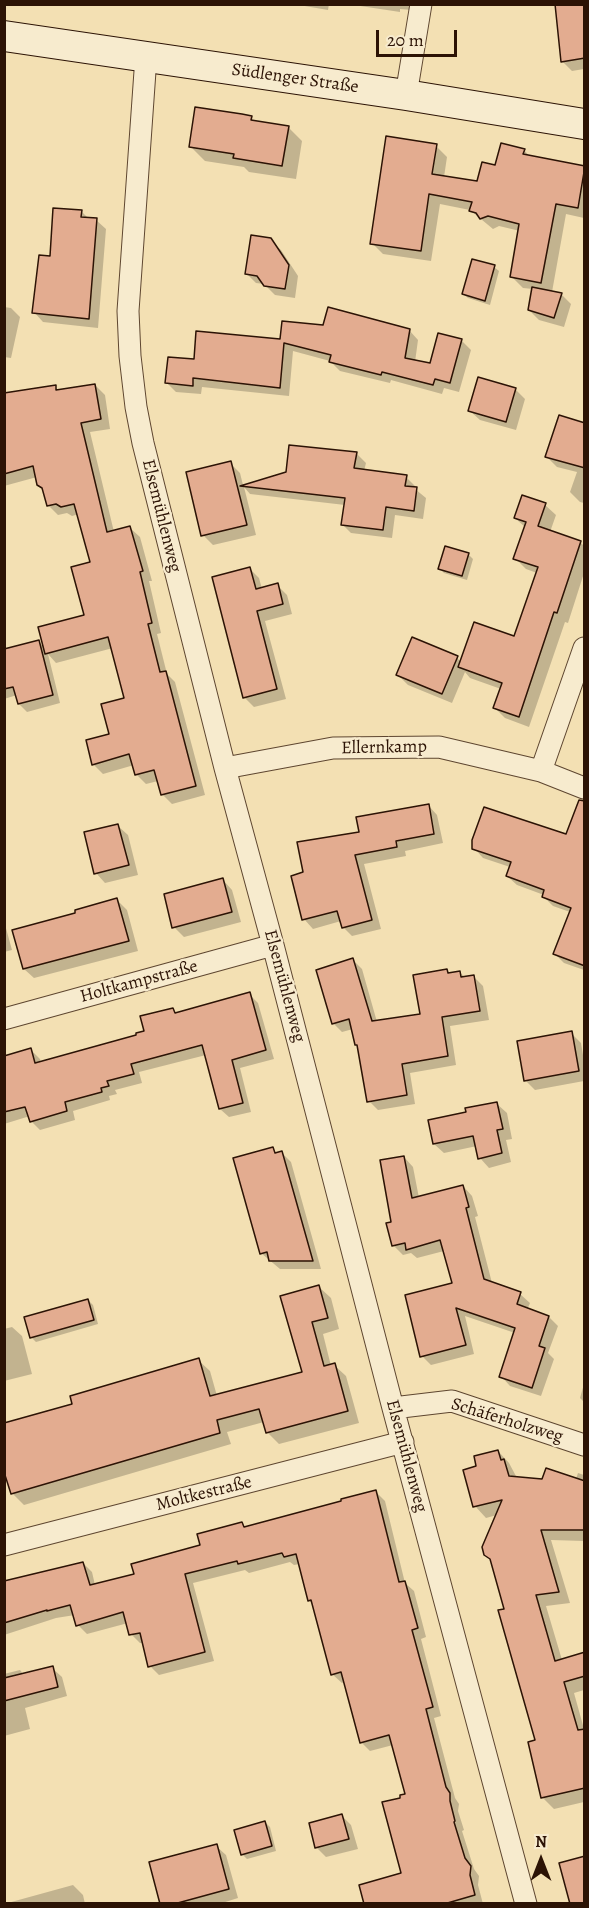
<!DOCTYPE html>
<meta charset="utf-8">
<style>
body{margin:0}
#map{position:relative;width:589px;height:1908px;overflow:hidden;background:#f3e0b3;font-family:Alegreya,serif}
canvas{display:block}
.frame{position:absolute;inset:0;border:6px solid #2c1305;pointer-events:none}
.north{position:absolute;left:511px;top:1830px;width:60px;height:60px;-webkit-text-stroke:4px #f7ebce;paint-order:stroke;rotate:0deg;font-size:16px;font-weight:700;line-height:24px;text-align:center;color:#2c1305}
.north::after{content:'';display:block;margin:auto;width:21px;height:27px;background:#2c1305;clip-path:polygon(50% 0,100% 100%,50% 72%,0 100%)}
.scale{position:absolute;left:376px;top:30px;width:81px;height:27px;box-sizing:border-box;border:3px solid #2c1305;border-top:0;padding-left:8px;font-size:18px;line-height:21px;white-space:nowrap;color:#2c1305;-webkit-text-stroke:4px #f7ebce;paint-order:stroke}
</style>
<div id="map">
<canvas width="589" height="1908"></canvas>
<div class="frame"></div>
<div class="north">N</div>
<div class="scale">20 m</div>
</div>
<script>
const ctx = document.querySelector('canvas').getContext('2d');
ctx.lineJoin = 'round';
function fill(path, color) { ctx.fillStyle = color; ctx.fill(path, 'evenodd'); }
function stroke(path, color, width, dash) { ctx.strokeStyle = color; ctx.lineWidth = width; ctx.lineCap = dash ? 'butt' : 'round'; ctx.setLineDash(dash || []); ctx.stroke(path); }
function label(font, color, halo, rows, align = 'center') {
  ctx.font = font + ' Alegreya,serif'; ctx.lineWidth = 4.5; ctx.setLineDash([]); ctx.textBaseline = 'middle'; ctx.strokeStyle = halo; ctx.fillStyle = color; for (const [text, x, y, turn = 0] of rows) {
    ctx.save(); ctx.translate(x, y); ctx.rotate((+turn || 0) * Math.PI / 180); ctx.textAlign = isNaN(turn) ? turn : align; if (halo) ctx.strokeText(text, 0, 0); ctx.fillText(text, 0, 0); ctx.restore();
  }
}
const shadow = new Path2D(`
 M293 4H329L328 10Z
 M347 4H413L412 10 400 9V12Z
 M584 4V69L572 71 562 61Z
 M251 118 255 122 288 127 302 141 296 179 249 172 244 167 205 161 191 147Z
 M436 146 447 157 444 177 478 182 496 167 524 150 531 158 584 167V218L566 214 552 292 561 294 571 304 564 327 539 320 529 310 533 289 523 288 512 277 520 231 499 226 493 229 470 210 440 204 431 261 383 254 372 243Z
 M81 211 89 219 96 220 106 229 98 328 43 322 34 312 52 258Z
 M270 240 281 250 298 276 295 298 275 295 264 284 256 283 246 273Z
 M494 267 499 271 490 305 468 298 463 294Z
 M4 307 11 308 20 317 11 358 4 357Z
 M324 326 409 330 418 340 415 362 431 365 439 334 462 341 471 350 459 392 444 388 442 394 391 380 390 383 340 371 330 361 293 351 289 396 202 387 201 394 176 392 167 383 195 361 282 341Z
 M95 385 105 395 110 429 90 432 114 532 130 528 140 537 152 581H149L161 633 157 634 167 674 175 682 205 795 172 804 162 794 158 781 146 784 136 774 134 765 103 774 93 764 111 735 125 699 113 648 56 663 48 654 60 703 27 712 19 704 17 695 4 699V650L38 641 45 648 86 616 92 563 79 514 72 516 67 513 58 515 48 505 44 490 37 477 4 486V395L55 387 59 391Z
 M515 389 525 399 516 430 480 420 470 411Z
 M584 425V503L580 502 570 492 577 472 557 467 547 457Z
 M356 453 366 463 364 471 406 477 415 486V489L426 498 423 519 395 515 392 538 351 533 342 524 345 505 250 494 244 487 256 535 213 545 203 535 230 463 240 473 243 485Z
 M545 505 556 515 550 532 580 542 584 546V573L568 623 565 622 529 727 505 718 495 708 501 689 470 678 465 672 452 703 408 685 398 675 457 658 461 662 515 638 537 573 526 569 515 558 526 528 515 518Z
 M468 554 473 559 467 580 444 573 440 569Z
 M249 568 259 578 262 589 277 585 287 595 292 614 265 621 286 699 254 707 244 697Z
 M428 805 437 815 443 843 405 851 406 856 364 864 381 929 352 936 343 927 341 921 313 929 304 919V874L361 833Z
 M118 826 128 835 138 875 105 883 96 873Z
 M584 829V970L564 963 555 954 570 912 553 906 544 897V895L517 885 507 876 510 867 483 858 474 848 567 836Z
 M223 880 232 890 241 922 184 937 174 927Z
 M117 900 127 910 138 951 34 978 24 969 14 932 77 914Z
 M4 921 12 950 4 952Z
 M353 960 362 969 377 1022 422 1016 446 971 450 974 460 972 465 978 474 977 483 986 489 1020 450 1026 456 1065 410 1073 415 1104 378 1110 369 1101 359 1046 353 1029 342 1032 333 1023Z
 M249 994 258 1003 274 1059 240 1068 251 1112 229 1117 220 1109 206 1055 139 1072 142 1083 115 1090 117 1094 109 1096 110 1100 73 1111 75 1120 40 1130 31 1121 30 1116 4 1124V1073L31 1050 40 1059 41 1063 138 1036 146 1032 173 1009 177 1014Z
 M571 1033 581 1043 584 1061V1081L535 1090 525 1080Z
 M497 1104 507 1113 512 1139 506 1140 511 1162 489 1168 480 1158 477 1146 444 1153 434 1144 468 1113Z
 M272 1149 277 1154 282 1153 291 1162 321 1269H280L261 1253Z
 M404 1157 413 1167 419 1198 463 1186 472 1196 478 1216 475 1217 492 1283 520 1294 530 1303 527 1310 549 1317 558 1326 548 1353 554 1359 541 1396 510 1386 501 1376 515 1333 465 1316 474 1354 431 1365 422 1356 452 1285 444 1251 417 1258 411 1253 403 1255 394 1246 388 1224 393 1223Z
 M319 1287 331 1298 339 1329 323 1334 331 1366 334 1365 346 1376 359 1423 279 1444 267 1432 264 1422 227 1432 231 1444 24 1505 12 1493 74 1405 198 1360 210 1371 217 1396 303 1373 282 1297Z
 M88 1300 93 1305 98 1324 36 1342 31 1337Z
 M12 1327 22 1336 32 1374 4 1381V1329Z
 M584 1384V1402L580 1398Z
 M498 1451 509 1463 517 1478 543 1480 576 1479 578 1473 584 1475V1541L551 1540 570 1603 546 1606 562 1660 584 1654V1690L574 1693 584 1729V1802L554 1809 543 1798 530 1743 537 1741 506 1610 497 1515 486 1518 475 1506 478 1467Z
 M375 1491 385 1501 405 1583 414 1591 426 1637 421 1639 441 1716 434 1718 455 1798 459 1804 458 1811 464 1830 462 1831 474 1869 479 1876 478 1885 483 1904H366L403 1874 402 1799 406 1795 393 1745 370 1751 361 1742 346 1682 342 1683 332 1674 314 1605 309 1600 300 1564 294 1565 290 1562 249 1573 245 1570 193 1583 214 1661 159 1675 150 1666 144 1643H140L131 1634 128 1623 87 1634 78 1625 75 1615 56 1618 4 1635V1585L83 1563 92 1572 95 1585 136 1575 202 1546 242 1524 246 1528Z
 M52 1668 62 1677 67 1696 25 1708 30 1729 4 1736V1674L20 1670 24 1675Z
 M342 1816 351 1825 358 1849 326 1857 317 1848 310 1824Z
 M265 1822 270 1827 276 1851 247 1859 242 1854Z
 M216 1846 226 1855 238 1898 219 1904H161Z
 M73 1885 83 1895 85 1904H4Z`);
const building = new Path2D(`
 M555 4H585V58L561 62Z
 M195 107 242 114 252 116 251 120 289 126 282 166 233 158 234 154 189 147Z
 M386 136 437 144 432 174 477 181 482 162 495 165 501 143 525 149 523 154 585 166 578 208 556 204 541 283 510 277 519 224 488 216 480 219 476 213 469 211 472 202 429 194 421 251 370 244Z
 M53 208 82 210 81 217 97 218 89 319 32 313 39 255 50 256Z
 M251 235 271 238 289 265 285 289 264 286 257 276 245 274Z
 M472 259 495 265 485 301 462 294Z
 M532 287 562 293 554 318 528 310Z
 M328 307 410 329 405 358 430 363 438 333 462 339 450 383 435 379 433 385 382 372 381 375 329 362 331 355 284 343 280 388 193 378V386L165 383 168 357 194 359 196 331 280 339 282 321 323 325Z
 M478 377 516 388 506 422 468 411Z
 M95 384 101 419 81 423 107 532 130 526 143 571 140 572 152 623 148 624 160 672 166 671 196 786 161 795 154 770 135 775 129 754 92 765 86 740 109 734 101 704 124 698 108 637 45 654 38 627 84 615 71 567 90 562 74 504 61 507 56 504 47 506 42 488 37 485 33 466 4 474V393L56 385V390Z
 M559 415 585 423V468L545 457Z
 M289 445 357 452 354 468 407 475 405 486 417 487 414 511 386 507 383 530 341 525 345 498 240 486 286 472Z
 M231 461 247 525 201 536 186 472Z
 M522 495 546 503 538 526 581 541 557 613 554 612 519 717 493 708 502 683 458 667 474 622 514 636 538 567 513 559 526 522 514 518Z
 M445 546 469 553 462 576 438 569Z
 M250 567 256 589 278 583 283 604 257 611 277 689 243 698 212 577Z
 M412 637 458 656 442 694 396 675Z
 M39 640 53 695 18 704 13 687 4 689V649Z
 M579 800 585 801V966L553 954 571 908 542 897 544 890 506 876 511 862 472 849V840L484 807 566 834Z
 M429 804 434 834 396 841 397 847 355 855 372 920 342 928 337 911 302 920 291 876 303 872 297 842 359 832 356 817Z
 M118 824 129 865 94 874 84 832Z
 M223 878 232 912 172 928 164 894Z
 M117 898 129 941 23 969 12 930 75 913V910Z
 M353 958 372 1021 420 1014 413 975 447 969 448 973 460 971 461 977 474 975 480 1011 442 1017 448 1056 402 1064 407 1095 367 1102 357 1045H355L349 1019 332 1024 316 970Z
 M250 992 266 1050 232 1060 243 1103 219 1109 202 1045 131 1064 134 1074 107 1081 109 1086 101 1088 102 1092 65 1102 67 1111 30 1122 25 1107 4 1112V1056L31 1048 35 1063 136 1035V1033L144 1031 140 1016 173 1008 175 1013Z
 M572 1031 579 1071 524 1081 517 1041Z
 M497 1102 503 1129 497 1130 502 1153 478 1159 473 1136 433 1144 428 1120 466 1112 465 1108Z
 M273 1147 275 1153 282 1151 313 1261H269L267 1252 260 1254 233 1158Z
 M404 1156 412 1198 463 1185 469 1207 466 1208 484 1279 521 1292 517 1304 549 1316 539 1346 545 1348 532 1388 499 1377 515 1328 456 1308 466 1345 420 1357 405 1295 452 1283 440 1240 406 1250 405 1243 392 1246 386 1223 391 1222 380 1160Z
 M319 1285 328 1318 312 1322 324 1366 335 1363 348 1411 266 1433 259 1409 217 1420 220 1433 11 1494 4 1472V1423L72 1404 70 1396 199 1358 210 1396 302 1372 280 1296Z
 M88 1299 94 1320 30 1338 24 1317Z
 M498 1450 501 1460 504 1459 509 1476 542 1479 546 1468 585 1481V1530H541L559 1592 536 1595 555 1661 585 1652V1676L564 1682 578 1730 585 1729V1788L541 1798 528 1742 535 1740 498 1610 504 1609 490 1559 484 1555 482 1547 502 1500 473 1507 463 1470 476 1466 474 1456Z
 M376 1490 399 1582 405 1581 418 1628 412 1630 433 1707 426 1709 446 1787 450 1793V1801L455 1821 454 1822 465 1858 471 1866 470 1875 475 1895 444 1904H364L359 1885 401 1873 382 1802 400 1798V1795L405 1794 389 1735 360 1743 341 1672 331 1675 311 1600 308 1601 296 1554 284 1557 282 1553 238 1564 237 1561 185 1574 205 1652 148 1667 140 1633 129 1635 123 1612 76 1626 70 1605 47 1611V1610L4 1623V1581L83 1562 90 1585 134 1574 131 1564 200 1545 197 1534 242 1522 244 1527 341 1501V1499Z
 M53 1666 58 1687 4 1701V1678Z
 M342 1814 349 1839 315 1848 309 1823Z
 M265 1821 272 1846 241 1855 234 1830Z
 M217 1844 229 1889 174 1904H160L149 1862Z
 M585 1856V1904H570L559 1863Z`);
const street = new Path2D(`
 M146 57 128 311 130 356 136 407 143 443 225 768 273 945 393 1408 526 1904
 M406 95 421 4
 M225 768 333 748 439 747 541 771 584 788
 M541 771 584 648
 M4 1019 273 945
 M393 1408 452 1401 584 1445
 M4 1545 403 1442`);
const secondary = new Path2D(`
 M4 36 406 95 584 124`);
const streetNames = [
 ["Südlenger Straße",295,79,8],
 ["Elsemühlenweg",161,516,76],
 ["Ellernkamp",384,748,-1],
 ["Holtkampstraße",139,982,-15],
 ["Elsemühlenweg",284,986,75],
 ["Schäferholzweg",507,1421,17],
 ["Elsemühlenweg",406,1456,75],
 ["Moltkestraße",204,1494,-14]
];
fill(shadow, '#0003');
fill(building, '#e3ac90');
stroke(building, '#2c1305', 1.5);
stroke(street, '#5e4630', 23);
stroke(secondary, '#2c1305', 32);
stroke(street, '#f7ebce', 21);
stroke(secondary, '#f7ebce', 30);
label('18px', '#2c1305', '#f7ebce', streetNames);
</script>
